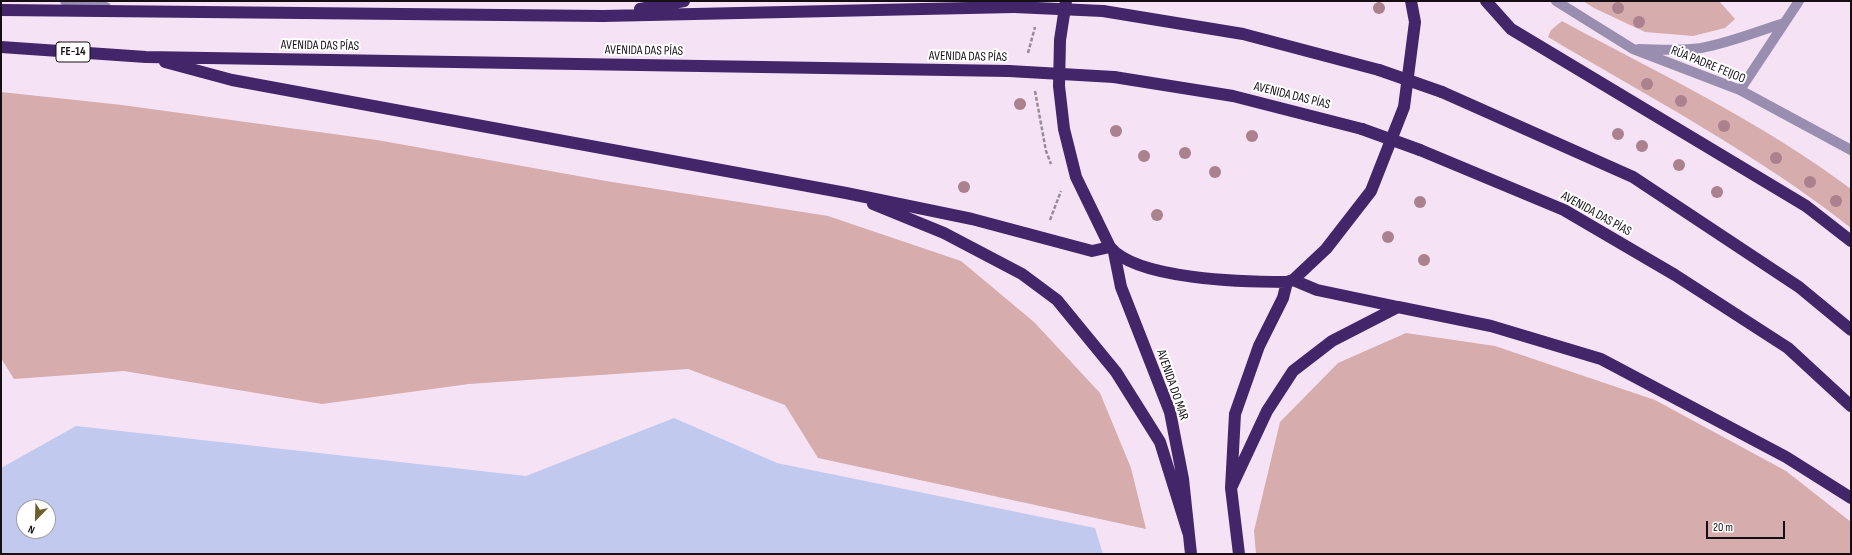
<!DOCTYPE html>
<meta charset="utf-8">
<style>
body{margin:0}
#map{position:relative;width:1852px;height:555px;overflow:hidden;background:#f5e3f5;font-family:"Sofia Sans Condensed",sans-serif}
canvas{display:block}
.frame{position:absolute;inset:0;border:2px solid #150f15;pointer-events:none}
.north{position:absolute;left:16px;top:499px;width:40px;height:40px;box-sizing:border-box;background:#fff;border:1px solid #a19fa1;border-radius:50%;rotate:203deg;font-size:11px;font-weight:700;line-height:16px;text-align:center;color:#150f15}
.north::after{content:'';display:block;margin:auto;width:14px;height:18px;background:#6e5f2c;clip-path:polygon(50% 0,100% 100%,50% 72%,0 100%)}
.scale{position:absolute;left:1706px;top:521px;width:79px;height:18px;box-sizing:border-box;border:2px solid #150f15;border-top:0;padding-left:5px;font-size:12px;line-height:14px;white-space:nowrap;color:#150f15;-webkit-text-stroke:3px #fff;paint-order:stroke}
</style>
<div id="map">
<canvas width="1852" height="555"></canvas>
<div class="frame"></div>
<div class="north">N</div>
<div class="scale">20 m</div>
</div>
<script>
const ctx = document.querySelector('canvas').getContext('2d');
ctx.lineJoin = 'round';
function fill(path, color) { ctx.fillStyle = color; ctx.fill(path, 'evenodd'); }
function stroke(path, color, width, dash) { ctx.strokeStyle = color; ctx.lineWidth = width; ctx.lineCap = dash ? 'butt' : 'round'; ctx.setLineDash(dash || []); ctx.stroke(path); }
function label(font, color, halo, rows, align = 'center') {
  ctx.font = font + ' "Sofia Sans Condensed",sans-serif'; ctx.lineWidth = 4; ctx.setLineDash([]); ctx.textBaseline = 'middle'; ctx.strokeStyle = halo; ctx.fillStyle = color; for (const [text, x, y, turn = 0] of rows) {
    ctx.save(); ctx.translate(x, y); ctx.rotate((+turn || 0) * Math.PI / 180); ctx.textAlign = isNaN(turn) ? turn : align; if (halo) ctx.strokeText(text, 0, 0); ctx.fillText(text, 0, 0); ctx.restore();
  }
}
const green = new Path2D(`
 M1583 1H1719L1735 19 1725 28 1693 36 1645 32 1594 8Z
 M1562 21C1660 74 1762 122 1851 189V228C1757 154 1651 98 1548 37L1551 30Z
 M1 92 122 105 377 140 606 181 828 216 961 261 1034 322 1100 393 1131 468 1146 529 818 458 785 405 688 369 469 384 322 404 124 371 14 379 1 358Z
 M1406 333 1495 346 1655 400 1786 471 1851 522V554H1256L1254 531 1280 422 1338 363Z`);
const water = new Path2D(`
 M674 418 777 463 1095 528 1103 554H1V468L76 426 526 476ZM24 507H48V531H24Z`);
const path = new Path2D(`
 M1028 53 1035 27
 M1035 91 1046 151 1051 164
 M1050 220 1061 191`);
const lane = new Path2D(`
 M65 1 106 7`);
const street = new Path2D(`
 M1556 1 1633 49 1740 90 1851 150
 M1639 49C1660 50 1681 51 1701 48 1729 43 1756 32 1784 23
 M1740 90 1799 1`);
const highway = new Path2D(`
 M1066 1 1060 40 1059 86 1064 129 1076 177 1110 247C1137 280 1246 282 1287 282L1293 280 1326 249 1371 191 1404 107 1415 22 1411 1
 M1486 1 1511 29 1806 206 1851 241
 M640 9 684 1
 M1 10 603 16 1014 7
 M1103 11 1243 34 1379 70
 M1 47 146 57 1009 71
 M165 62 232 80 846 193 972 219 1092 251 1110 247
 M1114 77 1233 96 1362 129
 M1442 92 1633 177 1799 287 1851 330
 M1420 150 1564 210 1675 275 1788 348 1851 406
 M873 204 944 233 1022 274 1057 300 1116 372 1160 442 1188 532
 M1114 252 1121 287 1170 412 1183 479 1191 554
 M1293 280 1317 290 1398 307
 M1231 488 1267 411 1293 371 1332 341 1398 307 1491 326 1601 359 1786 457 1851 498
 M1239 554 1231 488 1235 414 1259 346 1283 298 1287 282`);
const highwayBridge = new Path2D(`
 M1014 7 1103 11
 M1379 70 1442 92
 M1009 71 1114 77
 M1362 129 1420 150`);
const trees = [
 [1379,8],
 [1618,8],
 [1639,22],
 [1647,84],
 [1681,101],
 [1020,104],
 [1724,126],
 [1116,131],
 [1618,134],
 [1252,136],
 [1642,146],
 [1185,153],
 [1144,156],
 [1776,158],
 [1679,165],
 [1215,172],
 [1810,182],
 [964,187],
 [1717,192],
 [1836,201],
 [1420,202],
 [1157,215],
 [1388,237],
 [1424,260]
];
const shields = [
 [73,52,34]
];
const shieldNames = [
 ["FE-14",73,52]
];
const streetNames = [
 ["AVENIDA DAS PÍAS",320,46,1],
 ["AVENIDA DAS PÍAS",644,51,1],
 ["AVENIDA DAS PÍAS",968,57,1],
 ["RÚA PADRE FEIJOO",1708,65,22],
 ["AVENIDA DAS PÍAS",1292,96,14],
 ["AVENIDA DAS PÍAS",1596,214,29],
 ["AVENIDA DO MAR",1172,385,71]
];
fill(green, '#d6acad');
fill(water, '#c1c9ef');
stroke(path, '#998c99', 2.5, [4, 2]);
stroke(lane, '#9a8eb0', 10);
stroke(street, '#9a8eb0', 10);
stroke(highway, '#432569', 12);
stroke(highwayBridge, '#432569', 12);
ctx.fillStyle = '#aa818c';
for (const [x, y] of trees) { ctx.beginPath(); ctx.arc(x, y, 6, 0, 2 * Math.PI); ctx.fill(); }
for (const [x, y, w] of shields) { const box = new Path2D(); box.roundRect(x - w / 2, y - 10, w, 20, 3); ctx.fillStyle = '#fff'; ctx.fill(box); stroke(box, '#150f15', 1); }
label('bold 12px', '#150f15', null, shieldNames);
label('13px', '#150f15', '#fff', streetNames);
</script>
